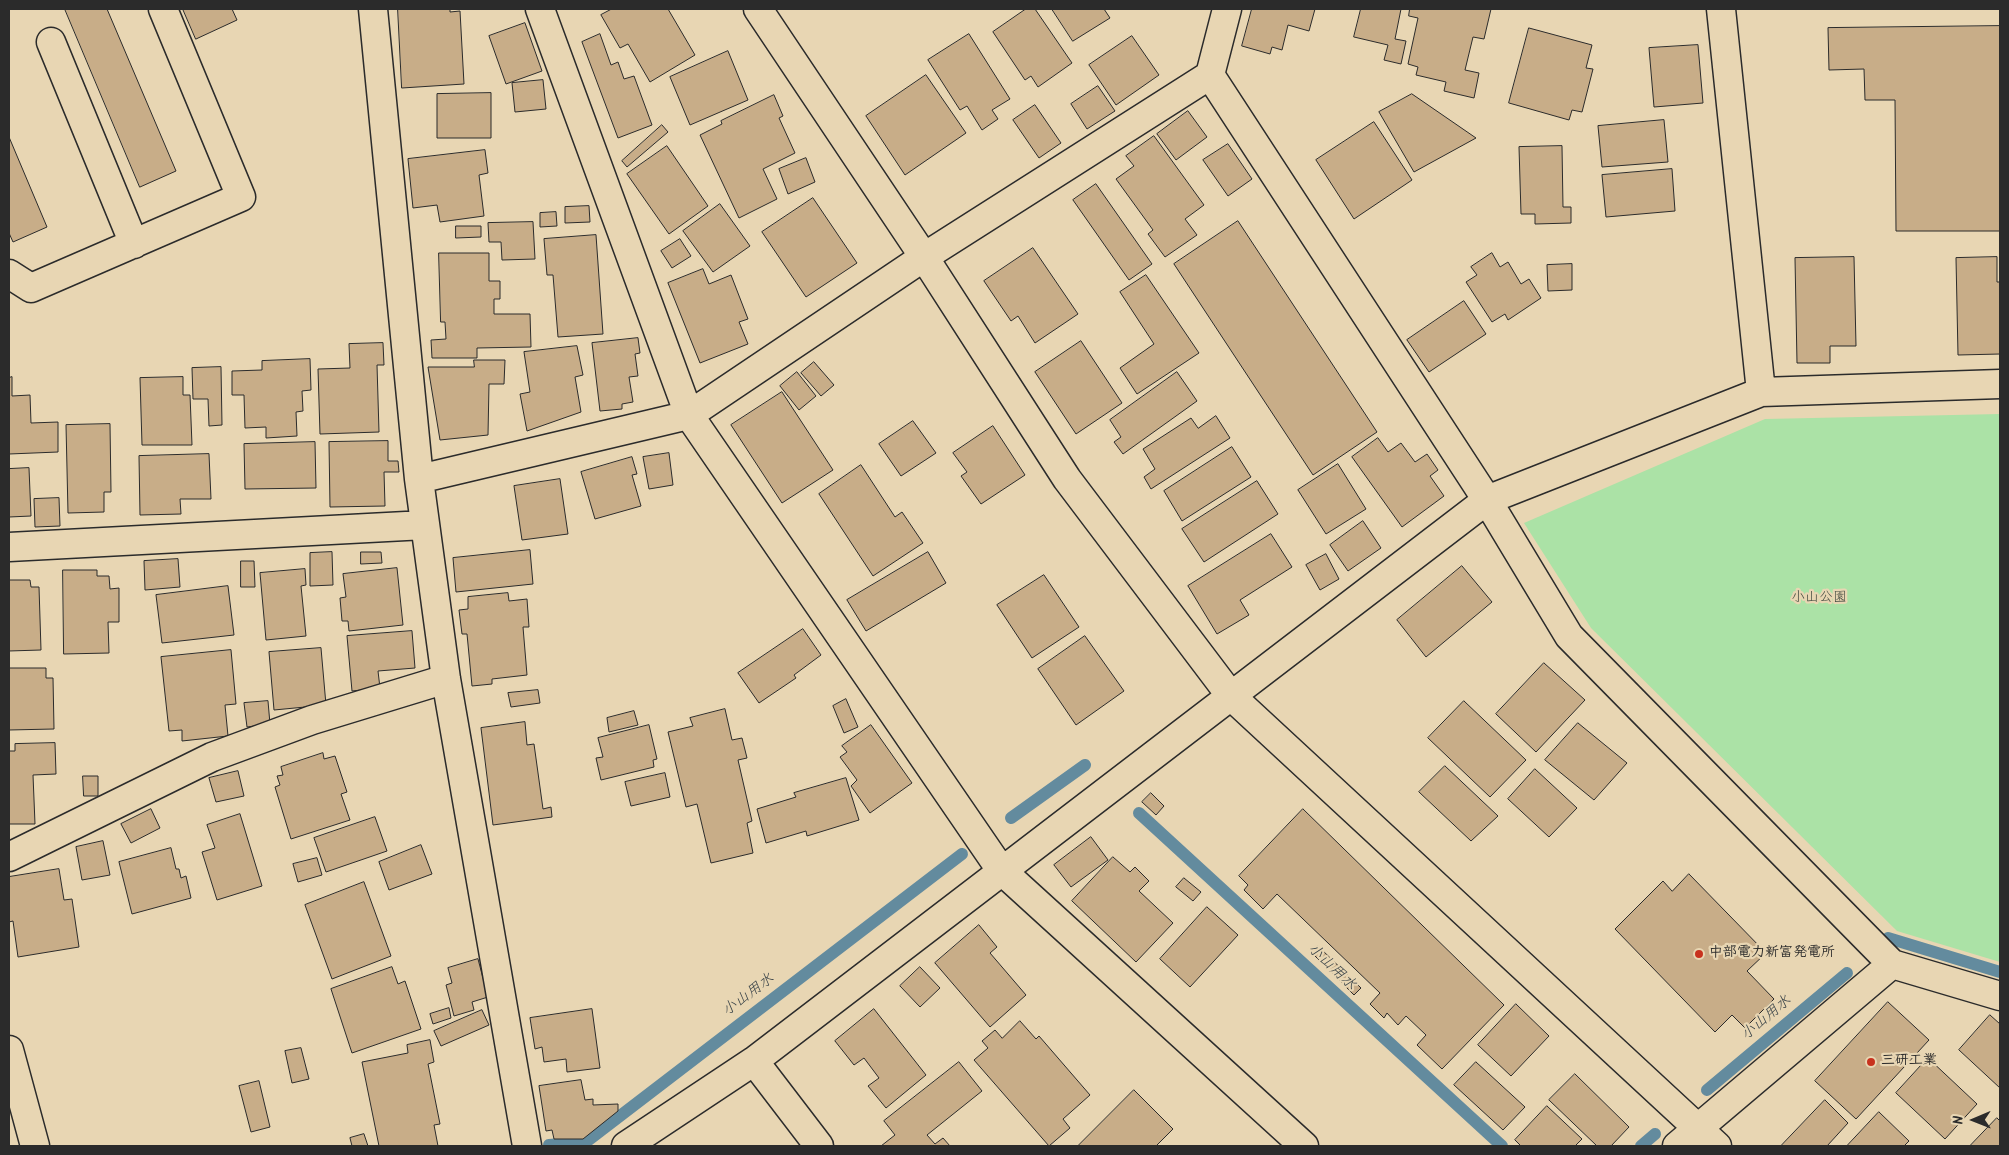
<!DOCTYPE html>
<meta charset="utf-8">
<style>
body{margin:0}
#map{position:relative;width:2009px;height:1155px;overflow:hidden;background:#e8d6b3;font-family:Kalam,sans-serif}
canvas{display:block}
.frame{position:absolute;inset:0;border:10px solid #2b2b2b;pointer-events:none}
.north{position:absolute;left:1949px;top:1095px;width:50px;height:50px;-webkit-text-stroke:4px #e8d6b3;paint-order:stroke;rotate:269deg;font-size:14px;font-weight:700;line-height:20px;text-align:center;color:#2b2b2b}
.north::after{content:'';display:block;margin:auto;width:18px;height:22px;background:#2b2b2b;clip-path:polygon(50% 0,100% 100%,50% 72%,0 100%)}
</style>
<div id="map">
<canvas width="2009" height="1155"></canvas>
<div class="frame"></div>
<div class="north">N</div>
</div>
<script>
const ctx = document.querySelector('canvas').getContext('2d');
ctx.lineJoin = 'round';
function fill(path, color) { ctx.fillStyle = color; ctx.fill(path, 'evenodd'); }
function stroke(path, color, width, dash) { ctx.strokeStyle = color; ctx.lineWidth = width; ctx.lineCap = dash ? 'butt' : 'round'; ctx.setLineDash(dash || []); ctx.stroke(path); }
function label(font, color, halo, rows, align = 'center') {
  ctx.font = font + ' Kalam,"Klee One",sans-serif'; ctx.lineWidth = 4.5; ctx.setLineDash([]); ctx.textBaseline = 'middle'; ctx.strokeStyle = halo; ctx.fillStyle = color; for (const [text, x, y, turn = 0] of rows) {
    ctx.save(); ctx.translate(x, y); ctx.rotate((+turn || 0) * Math.PI / 180); ctx.textAlign = isNaN(turn) ? turn : align; if (halo) ctx.strokeText(text, 0, 0); ctx.fillText(text, 0, 0); ctx.restore();
  }
}
const green = new Path2D(`
 M2000 414V962L1897 931 1591 628 1524 523 1765 419Z`);
const stream = new Path2D(`
 M1139 813 1502 1146
 M1011 818 1085 765
 M1888 938 2000 972
 M1707 1090 1847 973
 M549 1145 586 1142 962 854
 M1641 1146 1655 1134`);
const building = new Path2D(`
 M65 9H107L176 171 140 187Z
 M183 9H232L237 20 196 39Z
 M398 9H450V12L460 11 464 84 402 88Z
 M612 9H668L695 55 650 82 628 44 620 48 601 15Z
 M1026 9H1035L1072 63 1038 87 1031 76 1025 80 993 32Z
 M1052 9H1104L1110 18 1073 41Z
 M1252 9H1315L1309 31 1288 25 1282 50 1272 47 1270 54 1242 46Z
 M1361 9H1401L1395 39 1406 41 1401 64 1384 60 1388 45 1354 37Z
 M1410 9H1491L1484 39 1473 37 1465 70 1479 73 1474 98 1444 91 1446 82 1416 75 1418 67 1408 64 1418 18 1409 16Z
 M525 23 542 71 506 84 489 36Z
 M2000 26V231H1896L1895 100H1865L1864 69 1829 70 1828 28Z
 M1529 28 1592 45 1586 68 1593 69 1582 112 1572 110 1569 120 1509 103Z
 M600 34 611 65 618 62 624 79 634 76 652 125 618 138 582 42Z
 M969 34 1010 99 992 110 998 119 982 130 967 106 960 110 928 60Z
 M1132 36 1159 75 1116 105 1089 65Z
 M1698 45 1703 103 1654 107 1649 48Z
 M728 51 748 100 690 125 670 77Z
 M926 75 966 133 905 175 866 116Z
 M543 80 546 109 515 112 512 83Z
 M1098 86 1115 111 1087 129 1071 104Z
 M491 93V138H437V94Z
 M1412 94 1476 138 1414 172 1379 112Z
 M774 95 783 116 779 118 795 153 763 169 777 199 739 218 700 135 722 124 721 121Z
 M1035 105 1061 143 1039 158 1013 120Z
 M1188 111 1207 137 1176 160 1157 134Z
 M1664 120 1668 162 1602 167 1598 126Z
 M1374 122 1412 180 1354 219 1316 160Z
 M662 125 668 132 627 167 622 161Z
 M1154 136 1204 205 1185 219 1197 235 1165 257 1148 234 1153 230 1116 179 1134 166 1126 156Z
 M9 137 47 227 13 242 9 233Z
 M1228 144 1252 179 1228 196 1203 160Z
 M667 146 708 206 669 234 627 174Z
 M1562 146 1563 207H1571V223L1535 224V214H1521L1519 147Z
 M485 150 488 173 479 175 484 216 440 222 437 205 413 208 408 159Z
 M806 158 815 182 788 194 779 169Z
 M1672 169 1675 211 1606 217 1602 175Z
 M1096 184 1152 264 1129 280 1073 200Z
 M813 198 857 263 806 297 762 232Z
 M720 204 750 246 713 272 683 231Z
 M589 206 590 222 565 223V207Z
 M556 212 557 226 540 227V213Z
 M1238 221 1377 432 1313 475 1174 264Z
 M533 222 535 259 502 260 501 242H489L488 223Z
 M456 226H481V237L456 238Z
 M596 235 603 334 558 337 553 275H547L544 239Z
 M680 239 691 256 672 268 661 251Z
 M1033 248 1078 314 1035 343 1018 316 1011 321 984 281Z
 M439 253H489V281H500V299H494V314H530L531 347 477 348V358H432L431 340 446 339 445 322H441Z
 M1492 253 1500 267 1508 262 1521 284 1529 279 1541 298 1508 320 1505 314 1492 322 1466 282 1477 275 1471 267Z
 M1854 257 1856 346H1830V363H1797L1795 258Z
 M1997 257V282H2000V354L1958 355 1956 258Z
 M1572 264V290L1548 291 1547 265Z
 M703 269 709 284 731 275 748 319 739 322 748 344 700 363 668 283Z
 M1146 275 1199 353 1137 394 1120 368 1154 344 1120 292Z
 M1464 301 1486 334 1429 372 1407 340Z
 M638 338 640 353 635 354 638 376 629 377 633 402 622 404V409L600 411 592 343Z
 M1081 341 1122 403 1076 434 1035 372Z
 M383 343 384 365H377L379 432 320 434 318 369 350 368 349 344Z
 M577 346 583 375 575 377 581 412 527 431 520 394 530 392 524 352Z
 M310 359 311 390 302 391 303 411 296 412 297 436 266 438V427L245 428 244 395H232V371L262 370V361Z
 M474 360H505L504 384H489L488 435 440 440 428 367H474Z
 M814 362 834 385 821 396 801 373Z
 M221 367 222 425 209 426 208 399H193L192 368Z
 M797 372 816 396 799 410 780 386Z
 M1177 372 1197 401 1123 454 1114 442 1121 437 1110 420Z
 M12 377V396L30 395 31 423 58 422V452L9 454V378Z
 M183 377V395H190L192 445H142L140 378Z
 M782 392 833 470 782 503 731 425Z
 M1216 416 1230 438 1151 489 1144 477 1155 469 1143 449 1191 418 1198 428Z
 M913 421 936 453 901 476 879 444Z
 M110 424 111 492H104V512L68 513 66 425Z
 M993 426 1025 475 981 504 961 476 967 472 953 453Z
 M1378 438 1388 452 1401 443 1415 462 1427 454 1438 470 1430 476 1444 496 1402 527 1352 457Z
 M388 441V461H398L399 472H384L385 506 330 507 329 442Z
 M315 442 316 488 245 489 244 444Z
 M1232 447 1251 477 1182 521 1164 491Z
 M669 453 673 485 649 489 643 457Z
 M209 454 211 499H180L181 514 140 515 139 456Z
 M632 457 637 474 632 475 641 506 595 519 581 472Z
 M1338 464 1366 509 1326 534 1298 490Z
 M861 465 895 517 902 512 923 543 873 576 819 494Z
 M29 468 31 516 9 517V469Z
 M560 479 568 534 522 540 514 486Z
 M1257 481 1278 514 1204 562 1182 529Z
 M59 498 60 526 35 527 34 499Z
 M1363 521 1381 548 1348 571 1330 545Z
 M1271 534 1292 567 1240 600 1249 615 1217 634 1188 586Z
 M530 550 533 584 456 592 453 558Z
 M332 552 333 585 310 586V553Z
 M361 552H381L382 563 361 564Z
 M928 552 946 583 866 631 847 600Z
 M1326 554 1339 579 1320 590 1306 565Z
 M178 559 180 587 145 590 144 561Z
 M241 561H254L255 587H241Z
 M1462 566 1492 602 1426 657 1397 620Z
 M397 568 403 625 349 631 348 621H342L340 598 346 597 343 574Z
 M305 569 306 585 301 586 306 636 266 640 260 573Z
 M63 570H97V576H109L110 589 119 588V622H108L109 653 64 654Z
 M1044 575 1079 627 1032 658 997 605Z
 M9 580H30L31 587H39L41 650 9 651Z
 M228 586 234 635 162 643 156 595Z
 M508 593 509 601 527 599 529 627H523L527 675 492 679V684L472 686 467 634H462L459 610 468 609V597Z
 M803 629 821 655 794 675 796 678 759 703 738 673Z
 M412 631 415 668 378 671 380 688 352 691 347 636Z
 M1085 636 1124 691 1076 725 1038 669Z
 M321 648 326 705 274 710 269 652Z
 M231 650 236 704 225 705 228 736 182 741V730L169 731 161 657Z
 M1544 663 1585 700 1536 752 1496 714Z
 M9 668H46V678H53L54 729 9 730Z
 M538 690 540 703 511 707 508 693Z
 M846 699 858 727 844 733 833 706Z
 M268 701 270 724 247 727 244 703Z
 M1464 701 1526 760 1490 797 1428 738Z
 M725 709 732 740 742 738 747 758 738 760 752 821 747 823 753 853 711 863 697 804 686 807 668 732 693 726 690 718Z
 M634 711 638 725 609 732 607 718Z
 M525 722 527 745 534 744 543 809 551 807 552 817 493 825 481 728Z
 M1578 723 1627 763 1594 800 1545 760Z
 M649 725 657 759 653 760 654 767 601 780 596 758 603 757 598 738Z
 M871 725 912 783 870 813 851 786 857 780 840 757 847 752 842 746Z
 M55 743 56 774 33 775 35 824H9V751H15V744Z
 M323 753 324 759 335 756 347 792 341 794 350 820 291 839 275 787 280 785 277 776 283 775 281 767Z
 M1445 766 1498 816 1471 841 1419 792Z
 M1535 769 1577 808 1549 837 1508 799Z
 M238 771 244 796 216 802 209 778Z
 M665 773 670 797 631 806 625 782Z
 M83 776H98V796H84Z
 M846 778 859 820 807 836 806 831 766 843 757 809 796 797 794 793Z
 M1151 793 1164 806 1156 815 1142 802Z
 M151 809 160 828 131 843 121 824Z
 M1303 809 1504 1005 1442 1069 1417 1045 1426 1035 1406 1016 1398 1025 1387 1013 1384 1018 1370 1004 1380 993 1277 894 1263 909 1244 890 1248 885 1239 876Z
 M240 814 262 886 217 900 202 852 215 848 207 825Z
 M375 817 387 851 326 872 314 838Z
 M1091 837 1108 860 1071 887 1054 865Z
 M103 841 110 875 82 880 76 847Z
 M421 845 432 874 389 890 379 862Z
 M171 848 176 869H179L181 878 186 876 191 898 132 914 119 862Z
 M1113 857 1130 872 1135 867 1149 881 1139 891 1173 923 1136 962 1072 901Z
 M317 858 322 875 298 882 293 864Z
 M59 869 64 900 72 899 79 947 18 957 13 921 9 922V877Z
 M1689 874 1766 953 1747 971 1774 999 1745 1028 1732 1015 1715 1032 1615 929 1663 881 1672 891Z
 M1184 878 1201 892 1193 901 1176 887Z
 M364 882 391 956 332 979 305 905Z
 M1207 907 1238 935 1190 987 1160 959Z
 M979 925 997 947 990 953 1026 995 990 1027 935 963Z
 M1318 946 1361 988 1354 995 1311 952Z
 M478 959 488 997 472 1002 474 1010 454 1016 446 985 452 983 448 968Z
 M392 967 398 984 405 981 421 1029 352 1053 331 989Z
 M920 967 940 988 920 1007 900 986Z
 M1888 1002 1929 1040 1856 1119 1815 1081Z
 M1516 1004 1549 1036 1511 1076 1478 1045Z
 M449 1008 451 1018 433 1024 430 1014Z
 M592 1009 600 1068 567 1072 566 1059 544 1062 542 1047 535 1049 530 1018Z
 M874 1009 926 1075 886 1108 868 1086 879 1078 864 1058 854 1065 835 1041Z
 M482 1010 489 1025 441 1046 434 1031Z
 M1990 1015 2000 1024V1088L1959 1050Z
 M1020 1021 1036 1039 1039 1036 1090 1095 1063 1119 1070 1128 1049 1146 974 1060 988 1048 982 1041 995 1030 1002 1038Z
 M430 1040 434 1062 428 1064 440 1124 434 1125 438 1146H379L362 1062 408 1053 407 1045Z
 M301 1048 309 1079 292 1083 285 1051Z
 M1928 1058 1977 1104 1945 1139 1896 1093Z
 M959 1062 982 1091 927 1135 935 1144 943 1138 950 1146H881L895 1135 884 1121Z
 M1476 1062 1525 1107 1503 1130 1454 1085Z
 M1575 1074 1629 1127 1611 1146H1597L1549 1100Z
 M581 1080 585 1100 593 1099V1105L618 1104V1111L583 1139H554L552 1130 546 1131 539 1086Z
 M259 1081 270 1127 251 1132 239 1086Z
 M1134 1090 1173 1129 1156 1146H1078Z
 M1825 1100 1848 1123 1827 1146H1781Z
 M1547 1106 1582 1139 1575 1146H1521L1515 1140Z
 M1879 1112 1909 1141 1904 1146H1847Z
 M1997 1118 2000 1121V1146H1970Z
 M364 1134 368 1146H352L350 1138Z`);
const minor = new Path2D(`
 M373 9 419 479 446 679 527 1146
 M540 9 689 415 1001 870 1304 1146
 M758 9 924 257 1067 479 1231 696 1717 1146
 M1721 9 1761 392
 M51 42 134 244
 M1210 75 1487 500 1569 636 1892 964 2000 996
 M9 274 31 288 241 197 163 9
 M419 479 689 415 924 257 1210 75 1227 9
 M9 547 425 525
 M9 857 212 757 312 720 446 679
 M9 1050 35 1146
 M754 1061 819 1146
 M626 1146 754 1061 1487 500 1761 392 2000 384
 M1677 1146 1892 964`);
const markers = [
 [1699,954,5,"#c8321e"],
 [1871,1062,5,"#c8321e"]
];
const parkNames = [
 ["小山公園",1819,599]
];
const poiNames = [
 ["中部電力新富発電所",1709,954],
 ["三研工業",1881,1062]
];
const waterNames = [
 ["小山用水",1331,968,43],
 ["小山用水",749,996,-37],
 ["小山用水",1767,1019,-40]
];
fill(green, '#abe2a6');
stroke(stream, '#638b9e', 12);
fill(building, '#c8ad88');
stroke(building, '#2b2b2b', 1);
stroke(minor, '#2b2b2b', 31);
stroke(minor, '#e8d6b3', 28);
for (const [x, y, r, color] of markers) { const dot = new Path2D(); dot.arc(x, y, r, 0, 2 * Math.PI); ctx.fillStyle = color; ctx.fill(dot); stroke(dot, '#e8d6b3', 2); }
label('14px', '#3e463d', '#e8d6b3', parkNames);
label('bold 14px', '#2b2b2b', '#e8d6b3', poiNames, 'left');
label('italic 15px', '#394348', '#e8d6b3', waterNames);
</script>
